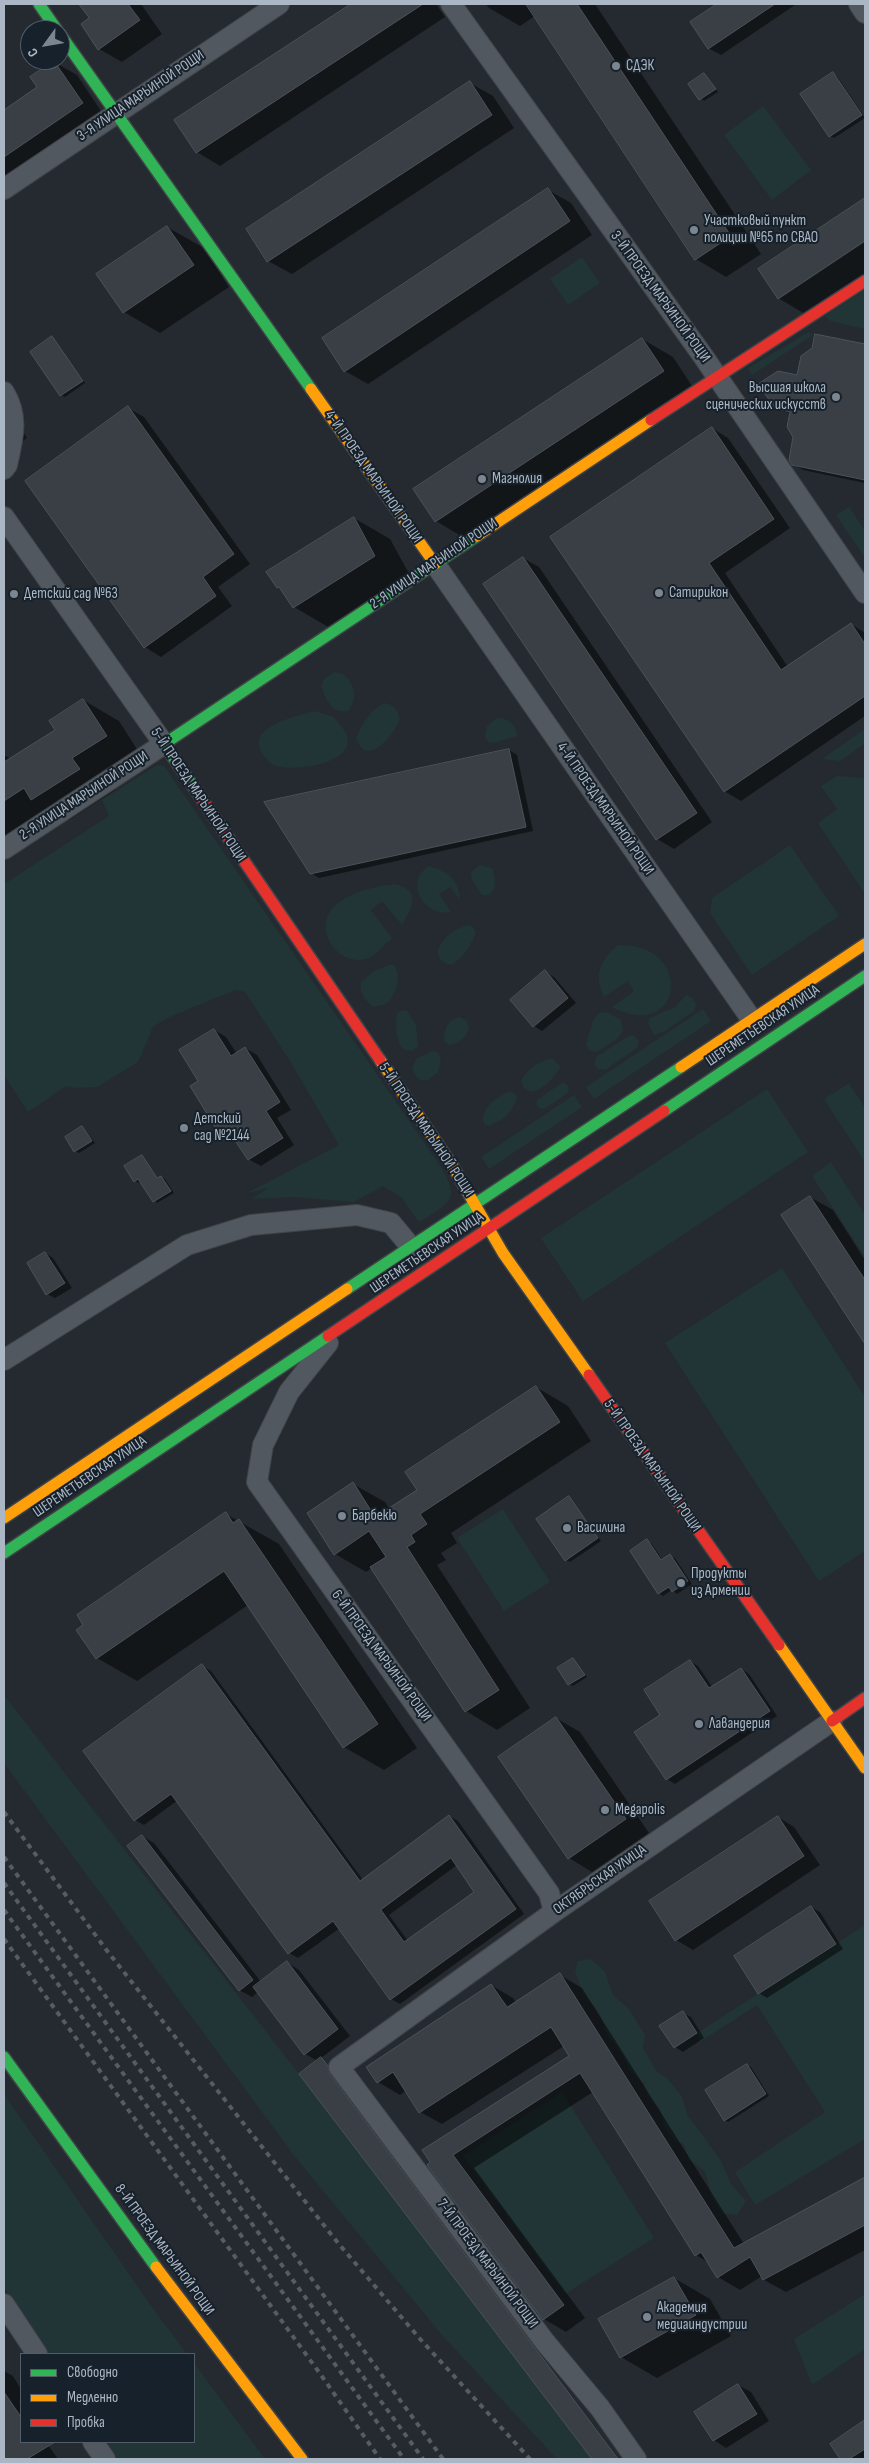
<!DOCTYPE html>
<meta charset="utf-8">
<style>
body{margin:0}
#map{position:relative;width:869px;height:2463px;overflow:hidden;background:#242a30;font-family:"Sofia Sans Condensed",sans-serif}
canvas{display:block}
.frame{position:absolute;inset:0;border:5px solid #abb7c4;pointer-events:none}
.legend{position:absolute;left:20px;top:2353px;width:175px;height:90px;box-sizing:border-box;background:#17212b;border:1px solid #525d68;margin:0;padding:6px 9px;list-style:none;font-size:15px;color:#abb7c4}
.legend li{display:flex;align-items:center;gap:10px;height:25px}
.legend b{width:25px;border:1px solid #525d68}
.north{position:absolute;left:20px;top:20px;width:50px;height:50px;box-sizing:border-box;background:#17212b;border:1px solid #525d68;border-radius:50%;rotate:238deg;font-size:14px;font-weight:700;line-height:20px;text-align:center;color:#abb7c4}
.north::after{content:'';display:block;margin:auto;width:18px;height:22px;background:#7c8690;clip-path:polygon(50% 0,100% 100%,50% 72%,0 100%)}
</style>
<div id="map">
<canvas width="869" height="2463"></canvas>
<div class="frame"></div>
<ul class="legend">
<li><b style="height:6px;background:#30b455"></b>Свободно</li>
<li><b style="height:6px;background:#ff9f0a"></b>Медленно</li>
<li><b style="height:6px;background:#e5322d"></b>Пробка</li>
</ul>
<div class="north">С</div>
</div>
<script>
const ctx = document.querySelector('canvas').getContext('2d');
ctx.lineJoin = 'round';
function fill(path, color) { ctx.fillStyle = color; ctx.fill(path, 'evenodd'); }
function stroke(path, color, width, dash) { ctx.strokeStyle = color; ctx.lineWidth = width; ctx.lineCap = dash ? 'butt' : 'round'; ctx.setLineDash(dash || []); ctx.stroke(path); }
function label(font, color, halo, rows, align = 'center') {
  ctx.font = font + ' "Sofia Sans Condensed",sans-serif'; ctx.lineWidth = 4; ctx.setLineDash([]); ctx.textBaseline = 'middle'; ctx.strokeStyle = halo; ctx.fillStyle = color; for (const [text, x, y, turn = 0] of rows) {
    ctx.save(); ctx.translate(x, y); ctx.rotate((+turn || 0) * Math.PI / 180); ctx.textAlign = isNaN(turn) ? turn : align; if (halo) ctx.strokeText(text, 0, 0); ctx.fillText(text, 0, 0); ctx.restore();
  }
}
const green = new Path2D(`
 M763 106 811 170 772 200 724 135Z
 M582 257 600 283 568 305 550 279Z
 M865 290V329L830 321 825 316Z
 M809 332 813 335 752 375 748 368Z
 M849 507 865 531V558L836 515Z
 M334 672 343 674C355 684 358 699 348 711 331 714 326 699 321 686L325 678Z
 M384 703C395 705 397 709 400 719 394 735 367 769 356 738 363 723 369 711 384 703Z
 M315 711 334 717 347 734C347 738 348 743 347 746 339 766 293 771 276 766 270 764 265 758 262 753 245 726 300 715 315 711Z
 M497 718C508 718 516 724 517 736L493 743 488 742 485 737 487 726Z
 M865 729V743L840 761 822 759Z
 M157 765 164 766 443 1170C446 1176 450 1183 451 1189 454 1204 430 1215 419 1222L401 1197 383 1186 354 1202 295 1197 252 1199 268 1188 247 1193 339 1145 290 1061 245 992 235 990 165 1019 153 1027 138 1062 97 1087 76 1088 66 1086 28 1112 4 1075V884L109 816 102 800Z
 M837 776 865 778V894L818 823 837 809 821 786Z
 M790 845 839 916 752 975 710 913 712 898Z
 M479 865 492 868C496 877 497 889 489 895H482L472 880 471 873Z
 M429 866C448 872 459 879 460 900L450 887 439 894 451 912C425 918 403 882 429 866Z
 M395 884C422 891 412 907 402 925L382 901 371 910 392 938C385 944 377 954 369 958 347 967 323 945 326 923 329 896 373 886 395 884Z
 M467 925 473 927 476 933C470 947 464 957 451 965 442 962 439 960 437 951 444 937 452 930 467 925Z
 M618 945C696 943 683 1044 612 1007L634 991 628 981 604 997C594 976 599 960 618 945Z
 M392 964C403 972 397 993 388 1002 384 1006 378 1006 372 1006 364 999 359 993 361 982L374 971Z
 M686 995 692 998 696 1004 694 1011 665 1031 654 1035 648 1023 650 1018 675 1007Z
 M703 1009 711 1021 594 1099 586 1087Z
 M402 1010 407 1011 416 1025 418 1046 412 1051C409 1051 406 1050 404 1049 396 1044 395 1021 397 1013Z
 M607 1012 621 1020 623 1031 618 1038 597 1052 589 1050 586 1044 593 1020 599 1013Z
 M459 1017 467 1021 469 1029C464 1039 460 1043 449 1045L444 1041C444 1028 447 1021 459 1017Z
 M630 1035 635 1036 639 1042 637 1048 605 1070 598 1069 594 1064 596 1057Z
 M432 1051 437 1052 441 1059 438 1072 427 1081 418 1079 412 1069 416 1059Z
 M552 1058 561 1067C553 1078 545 1089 531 1092L524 1088 521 1081C529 1067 537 1063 552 1058Z
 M562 1083H566L569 1088 568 1093 544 1109 539 1108 536 1104 538 1099Z
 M849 1083 865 1108V1162L824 1099Z
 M767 1089 808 1152 583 1301 541 1238Z
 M508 1092 515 1093 517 1098C513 1112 502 1121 489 1126L485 1125C477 1110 497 1097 508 1092Z
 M574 1095 582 1107 489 1169 481 1157Z
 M831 1162 865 1215V1257L812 1176Z
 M782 1268 865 1397V1551L819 1581 665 1343Z
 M503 1509 550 1582 504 1611 457 1538Z
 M4 1695 299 2074 592 2459H557L442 2335 296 2158 4 1763Z
 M865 1925V2139L755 2205 735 2172 825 2112 757 2005 700 2042 697 2033Z
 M591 1959 605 1972 613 1995 629 2009 645 2035 643 2048 657 2072 668 2079 682 2097 688 2116 720 2159 731 2184 746 2201 737 2215 722 2213 712 2198 705 2171 689 2160 683 2143 676 2142 664 2126 660 2109 648 2096 644 2083 630 2071 622 2054 607 2034 599 2012 584 1995 575 1972 578 1961Z
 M562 2092 654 2238 565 2294 463 2156Z
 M4 2094 149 2303 187 2354H48L4 2287Z
 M865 2294V2349L812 2385 794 2339Z
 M194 2363 265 2459H117L105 2442H194Z`);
const shadow = new Path2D(`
 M81 4H141L162 34 122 62 99 49 91 19Z
 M353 4H436L445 17 220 166 197 152 176 120Z
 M486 4H595L761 254 726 277 696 259 535 16 520 26 489 8Z
 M719 4H794L795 5 721 55 708 48 691 22Z
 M54 62 77 75 105 117 4 186V111L39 87Z
 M833 73 837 76 865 118 834 138 830 136Z
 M704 74 718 92 704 101 690 84Z
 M470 83 493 96 514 128 292 274 268 261Z
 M548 190 571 203 592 235 368 384 345 371Z
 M865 200V286L815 320 778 298 759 269Z
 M167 227 204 248 229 287 160 333 124 312Z
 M816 335 865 345V483L803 470 793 464 795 436 791 414 775 407 798 376 813 349Z
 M52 338 85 383 65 397 61 395Z
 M642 339 673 357 694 389 466 539 436 521Z
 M6 406 27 438 4 454Z
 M128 408 144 417 250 564 218 587 232 606 161 657 145 647 27 481Z
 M712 428 728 438 790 528 725 573 788 667 851 624 865 633V716L741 801 724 791 552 537Z
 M354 518 390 539 411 577 330 628 294 607 283 591 278 587Z
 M523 558 539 567 712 822 674 849 657 839 484 584Z
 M83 700 119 721 142 757 108 779 115 790 69 820 56 812 4 846V755L11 759 56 730Z
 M509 750 517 755 533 831 319 878 311 873 266 803Z
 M545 972 554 977 576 1003 542 1031 534 1026 512 1000Z
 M214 1030 226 1037 237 1054 245 1048 257 1055 291 1110 277 1118 294 1145 261 1166 248 1159 236 1139 233 1141 221 1134 200 1081Z
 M82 1127 95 1143 79 1153 75 1151Z
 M142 1157 158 1179 161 1177 165 1179 174 1193 157 1203 141 1181 139 1183 135 1181Z
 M810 1197 833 1210 865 1260V1342L782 1215Z
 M45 1253 53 1258 72 1288 55 1298 47 1294Z
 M536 1387 568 1406 591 1441 451 1533 457 1543 441 1553 446 1560 437 1565 530 1708 497 1730 466 1711 372 1568 366 1572 335 1554 353 1484 385 1502 389 1509 418 1490Z
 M569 1498 601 1541 570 1562 566 1560Z
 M226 1514 279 1544 417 1748 384 1770 344 1747 248 1605 137 1681 97 1658Z
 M647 1541 652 1544 663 1561 670 1556 675 1558 692 1584 677 1594 672 1590 663 1596 659 1593Z
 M573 1659 587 1677 573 1686 569 1684Z
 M690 1661 698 1666 713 1688 741 1669 749 1674 777 1716 675 1784 667 1779 662 1715Z
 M202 1666 211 1671 363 1880 449 1816 458 1821 524 1914 400 2004 391 1999 340 1928 298 1958 289 1953 178 1800 144 1825 135 1820ZM457 1865 476 1893 408 1941 389 1915Z
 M556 1718 580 1732 649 1833 592 1872 569 1858Z
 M778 1817 794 1827 820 1865 693 1950 676 1940 651 1901Z
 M142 1836 154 1843 261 1982 287 1962 299 1970 350 2036 321 2058 331 2069 333 2077 618 2459H594L300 2074 318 2061 305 2054 258 1992 252 1997 239 1990Z
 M811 1907 820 1912 843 1949 767 1998 759 1993Z
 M560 1975 582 1988 744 2244 865 2179V2250L786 2292 764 2280 762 2276 740 2290 718 2277 709 2263 696 2255 593 2092 474 2168 585 2318 566 2332 544 2319 429 2165 571 2056 564 2046 442 2124 420 2112 407 2090 400 2095 378 2082 491 1985 513 1998 516 2003Z
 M683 2013 691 2017 704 2038 683 2052 675 2047Z
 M747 2065 751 2067 769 2096 728 2122 725 2120Z
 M674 2278 710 2299 731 2336 657 2378 621 2357Z
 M4 2371 13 2376 21 2389V2400L19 2401 21 2404V2442H46L58 2459H4Z
 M738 2385 751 2392 769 2421 726 2448 714 2440 696 2412Z
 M865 2422V2458L842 2459 831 2444Z`);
const building = new Path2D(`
 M79 4H128L140 20 98 50 81 24 89 18Z
 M351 4H423L196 153 174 120Z
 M526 4H577L731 236 695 260Z
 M717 4H775L708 49 690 22Z
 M54 61 83 103 4 157V110L37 87 30 77Z
 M833 72 862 115 829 137 800 94Z
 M704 73 716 89 699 100 688 84Z
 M470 81 492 115 267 262 246 229Z
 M548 188 570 221 344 372 322 338Z
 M865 198V241L778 299 758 269Z
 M167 226 194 265 123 313 96 274Z
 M815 334 865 344V480L792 465 789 460 793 437 787 427 790 412 775 408 758 384 778 371 797 375 801 356 812 348Z
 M52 336 83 381 60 396 30 352Z
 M642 338 664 371 435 522 413 489Z
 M128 406 234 554 203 577 216 596 144 648 25 481Z
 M712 427 774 519 709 563 781 670 851 623 865 644V696L724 792 550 537Z
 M354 517 375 556 293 608 279 587 277 588 266 572Z
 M523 557 697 813 656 840 483 584Z
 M83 699 107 736 72 758 80 769 31 800 24 788 4 801V762L55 730 49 721Z
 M509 749 526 827 310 874 264 802Z
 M545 970 568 998 533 1027 510 1000Z
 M214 1029 231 1056 245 1047 280 1102 266 1111 283 1138 248 1160 228 1130 220 1135 190 1086 198 1081 179 1050Z
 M82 1126 92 1141 74 1152 65 1137Z
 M142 1155 157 1178 161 1176 171 1191 153 1202 138 1179 134 1182 124 1166Z
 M810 1196 865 1280V1344L781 1215Z
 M45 1252 65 1283 46 1295 27 1263Z
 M536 1386 560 1422 420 1514 427 1524 411 1535 415 1542 407 1547 499 1690 465 1712 370 1567 386 1557 369 1531 334 1555 307 1513 353 1482 375 1517 417 1490 405 1472Z
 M569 1496 598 1538 565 1561 536 1519Z
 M226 1512 233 1523 239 1519 378 1724 343 1748 224 1571 96 1659 76 1630 83 1625 77 1615Z
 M647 1539 661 1560 670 1554 688 1581 672 1592 669 1587 658 1594 630 1551Z
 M573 1658 585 1675 568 1685 557 1668Z
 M690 1660 709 1688 741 1668 770 1711 666 1780 634 1732 660 1715 644 1690Z
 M202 1664 360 1881 449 1815 516 1909 390 2000 333 1921 288 1954 171 1794 134 1821 83 1751ZM451 1858 474 1892 404 1942 381 1910Z
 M556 1717 626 1819 568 1859 498 1757Z
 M778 1816 804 1856 675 1941 649 1901Z
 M142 1835 253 1980 239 1991 127 1846Z
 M811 1906 836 1944 758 1994 734 1956Z
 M287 1961 338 2029 304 2055 253 1987Z
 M560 1973 734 2248 865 2177V2225L763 2280 750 2257 717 2278 701 2252 695 2256 580 2073 453 2155 564 2305 543 2320 427 2165 430 2162 422 2150 569 2056 551 2027 419 2113 393 2072 377 2083 366 2067 491 1984 507 2007Z
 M683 2011 697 2033 674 2048 659 2026Z
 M321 2057 328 2066 330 2074 618 2459H592L299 2074Z
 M747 2064 766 2094 724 2121 705 2090Z
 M674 2277 696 2315 620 2358 598 2319Z
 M738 2384 757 2414 713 2441 694 2412Z
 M4 2392 21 2417V2442H55L27 2459H4Z
 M865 2420V2449L849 2459H840L830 2444Z`);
const street = new Path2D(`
 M451 4 703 356 865 593
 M859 4 865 13
 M4 189 279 4
 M4 392C19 416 13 439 7 465L4 469
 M4 517 164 744 4 849
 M435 564 752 1020
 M328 1343 289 1392 263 1445 257 1482 549 1893 554 1912
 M4 1360 187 1245 251 1225 357 1215 391 1223 411 1247
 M4 2304 37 2354
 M93 2442 105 2459
 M636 2459 600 2408 545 2342 339 2067 554 1912 832 1721`);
const fast = new Path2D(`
 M39 4 57 30
 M60 34 311 389
 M195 789 164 744 477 536
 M664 1111 865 976
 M347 1289 681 1067
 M4 1553 328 1336
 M4 2057 156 2267`);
const slow = new Path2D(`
 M311 389 435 564
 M477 536 651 420
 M380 1060 452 1165 503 1253 589 1375
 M681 1067 865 944
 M4 1518 347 1289
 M779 1645 865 1768
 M156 2267 302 2459`);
const jam = new Path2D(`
 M651 420 865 281
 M195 789 380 1060
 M328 1336 664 1111
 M589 1375 779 1645
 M832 1721 865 1698`);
const rail = new Path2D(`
 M4 1812 108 1952 338 2243 421 2340 530 2459
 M4 1857 443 2459
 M4 1883 423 2459
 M4 1910 404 2459
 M4 1939 321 2375 380 2459`);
const markers = [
 [616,66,5,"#7c8690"],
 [694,230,5,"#7c8690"],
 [836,397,5,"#7c8690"],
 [482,479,5,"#7c8690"],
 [659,593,5,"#7c8690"],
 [14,594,5,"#7c8690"],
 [184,1128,5,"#7c8690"],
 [342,1516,5,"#7c8690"],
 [567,1528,5,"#7c8690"],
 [681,1583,5,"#7c8690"],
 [699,1724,5,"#7c8690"],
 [605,1810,5,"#7c8690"],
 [647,2317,5,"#7c8690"]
];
const poiNames = [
 ["СДЭК",626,66],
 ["Участковый пункт",704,221],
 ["полиции №65 по СВАО",704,238],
 ["Высшая школа",826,388,"right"],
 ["сценических искусств",826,405,"right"],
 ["Магнолия",492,479],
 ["Сатирикон",669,593],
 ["Детский сад №63",24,594],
 ["Детский",194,1119],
 ["сад №2144",194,1136],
 ["Барбекю",352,1516],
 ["Василина",577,1528],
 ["Продукты",691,1574],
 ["из Армении",691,1591],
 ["Лавандерия",709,1724],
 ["Megapolis",615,1810],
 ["Академия",657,2308],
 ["медиаиндустрии",657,2325]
];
const streetNames = [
 ["3-Я УЛИЦА МАРЬИНОЙ РОЩИ",141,96,-34],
 ["3-Й ПРОЕЗД МАРЬИНОЙ РОЩИ",660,297,54],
 ["4-Й ПРОЕЗД МАРЬИНОЙ РОЩИ",373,477,55],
 ["2-Я УЛИЦА МАРЬИНОЙ РОЩИ",434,564,-34],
 ["5-Й ПРОЕЗД МАРЬИНОЙ РОЩИ",198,795,56],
 ["2-Я УЛИЦА МАРЬИНОЙ РОЩИ",84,796,-33],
 ["4-Й ПРОЕЗД МАРЬИНОЙ РОЩИ",605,809,55],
 ["ШЕРЕМЕТЬЕВСКАЯ УЛИЦА",763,1026,-34],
 ["5-Й ПРОЕЗД МАРЬИНОЙ РОЩИ",426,1130,56],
 ["ШЕРЕМЕТЬЕВСКАЯ УЛИЦА",427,1253,-34],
 ["5-Й ПРОЕЗД МАРЬИНОЙ РОЩИ",652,1466,55],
 ["ШЕРЕМЕТЬЕВСКАЯ УЛИЦА",90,1477,-34],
 ["6-Й ПРОЕЗД МАРЬИНОЙ РОЩИ",381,1656,54],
 ["ОКТЯБРЬСКАЯ УЛИЦА",600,1880,-35],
 ["8-Й ПРОЕЗД МАРЬИНОЙ РОЩИ",164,2250,54],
 ["7-Й ПРОЕЗД МАРЬИНОЙ РОЩИ",487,2264,53]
];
fill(green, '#213436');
fill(shadow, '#0007');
fill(building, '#393f44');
stroke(building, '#4b5259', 1);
stroke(street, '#404449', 22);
stroke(fast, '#404449', 14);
stroke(slow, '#404449', 14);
stroke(jam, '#404449', 14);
stroke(street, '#52585f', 20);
stroke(fast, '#30b455', 11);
stroke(slow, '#ff9f0a', 11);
stroke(jam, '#e5322d', 11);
stroke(rail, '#565c62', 4, [5, 5]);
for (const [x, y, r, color] of markers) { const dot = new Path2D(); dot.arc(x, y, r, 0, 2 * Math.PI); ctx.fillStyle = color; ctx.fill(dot); stroke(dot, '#17212b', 2); }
label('15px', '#abb7c4', '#17212b', poiNames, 'left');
label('15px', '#abb7c4', '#17212b', streetNames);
</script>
